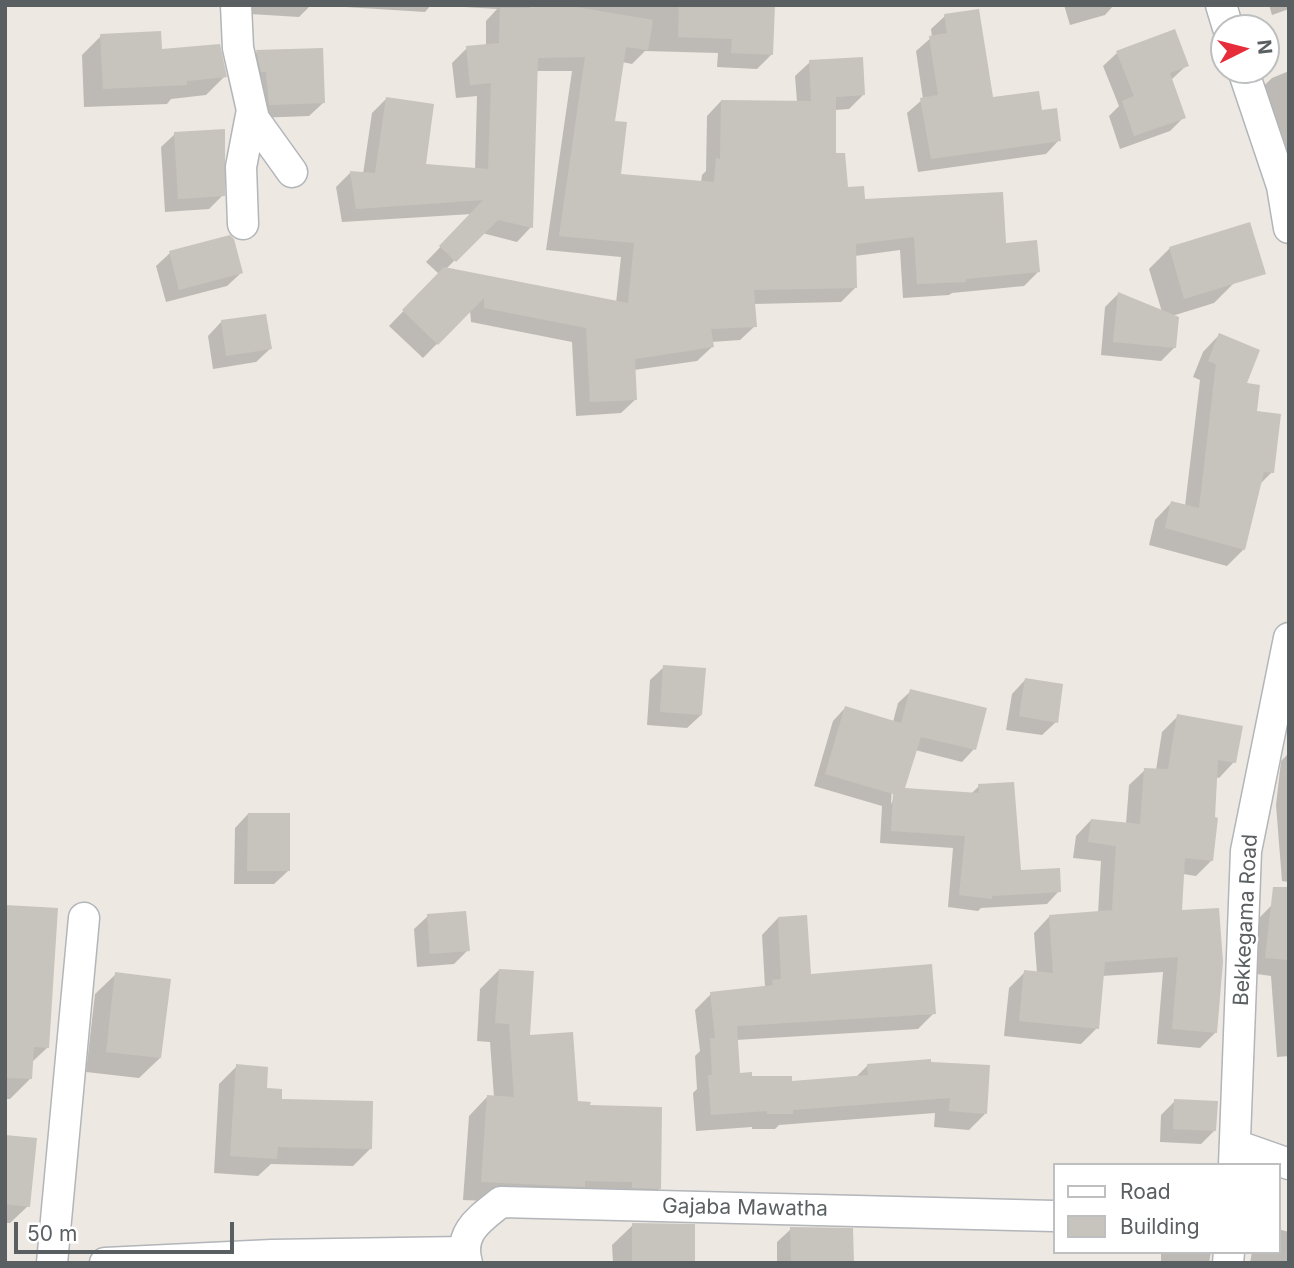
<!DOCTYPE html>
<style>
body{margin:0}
#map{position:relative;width:1294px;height:1268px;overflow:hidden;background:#ede8e1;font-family:Inter,sans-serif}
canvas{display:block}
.frame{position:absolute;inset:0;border:7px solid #5a5f62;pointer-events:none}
.legend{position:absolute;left:1053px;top:1163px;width:228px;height:91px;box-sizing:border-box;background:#fff;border:2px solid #bdbfc0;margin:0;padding:9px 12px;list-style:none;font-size:21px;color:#5a5f62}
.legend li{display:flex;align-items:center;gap:14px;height:35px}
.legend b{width:35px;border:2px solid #bdbfc0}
.north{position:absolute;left:1210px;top:14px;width:70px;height:70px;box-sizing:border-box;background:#fff;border:2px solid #bdbfc0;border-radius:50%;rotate:84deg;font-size:19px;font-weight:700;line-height:28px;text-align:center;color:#5a5f62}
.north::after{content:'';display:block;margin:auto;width:24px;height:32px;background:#e72c3a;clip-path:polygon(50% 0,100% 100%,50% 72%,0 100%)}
.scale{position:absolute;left:14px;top:1222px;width:220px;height:32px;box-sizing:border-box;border:4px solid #5a5f62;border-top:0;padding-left:9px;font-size:21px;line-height:24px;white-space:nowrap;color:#5a5f62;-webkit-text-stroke:5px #fff;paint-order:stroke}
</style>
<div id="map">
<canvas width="1294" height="1268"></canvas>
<div class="frame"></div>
<ul class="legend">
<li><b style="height:9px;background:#fff"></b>Road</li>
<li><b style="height:19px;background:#c7c3bd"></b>Building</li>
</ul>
<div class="north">N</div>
<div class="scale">50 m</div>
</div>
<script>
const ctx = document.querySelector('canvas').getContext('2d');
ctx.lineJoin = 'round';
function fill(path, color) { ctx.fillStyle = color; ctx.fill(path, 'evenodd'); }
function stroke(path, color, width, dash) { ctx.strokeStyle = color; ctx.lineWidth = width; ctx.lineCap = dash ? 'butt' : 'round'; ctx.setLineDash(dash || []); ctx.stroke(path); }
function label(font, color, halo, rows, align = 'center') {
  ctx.font = font + ' Inter,sans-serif'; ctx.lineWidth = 5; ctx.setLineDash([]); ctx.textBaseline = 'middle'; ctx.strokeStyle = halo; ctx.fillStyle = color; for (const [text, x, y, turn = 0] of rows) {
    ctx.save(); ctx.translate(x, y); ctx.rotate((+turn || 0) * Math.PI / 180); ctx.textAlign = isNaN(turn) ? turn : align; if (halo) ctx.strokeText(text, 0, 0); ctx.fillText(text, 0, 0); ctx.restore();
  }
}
const shadow = new Path2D(`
 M226 5H311L299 17 234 13Z
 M313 5H773L771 55 757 69 717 67 718 53 645 51 632 64 622 62 613 122 619 176 701 183 702 175 706 171 707 116 721 101 797 102 795 76 810 62 863 95 849 109 835 110V155L846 189 863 201 1004 245 1038 272 1024 286 952 293 949 295 903 298 900 250 855 256V288L841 302 754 304 755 326 740 340 711 342 712 347 697 361 634 370 636 399 621 413 576 416 572 342 471 322 470 310 423 358 389 326 439 274 426 262 472 214 342 222 336 187 350 173 363 174 372 113 386 99 424 166 475 170 477 96 456 98 452 63 467 48 486 46V21L497 9 431 5 425 12ZM536 71H572L546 250 621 257 616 303 446 269 482 233 517 242 531 227Z
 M1064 5H1114L1105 15 1070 25Z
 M1269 5H1289V9L1272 15Z
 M945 16 991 99 1040 112 1059 140 1046 154 918 172 907 113 923 99 916 51 932 37 931 29Z
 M101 36 160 51 225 76 206 95 171 99 167 104 84 107 82 55Z
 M257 52 323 103 309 116 256 118 244 65Z
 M1117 53 1187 65 1171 80 1184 117 1170 131 1120 149 1109 116 1119 106 1103 66Z
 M1289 71V184L1255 94 1272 78Z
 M175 134 223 195 209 209 165 212 161 147Z
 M1170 248 1235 282 1214 303 1172 316 1175 347 1161 361 1101 355 1105 307 1118 294 1162 312 1149 269Z
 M170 253 241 273 227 286 166 302 156 266Z
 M221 322 270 349 256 362 213 369 208 336Z
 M1219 335 1255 412 1272 472 1259 485 1243 550 1227 566 1149 545 1155 520 1171 503 1185 506 1200 380 1193 377 1203 352Z
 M664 667 701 715 687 728 647 725 650 680Z
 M1025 680 1056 722 1042 735 1006 730 1012 694Z
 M911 691 974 749 962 762 915 750 902 789 971 794 979 786 1019 872 1059 891 1047 904 981 908 978 911 948 907 953 848 880 843 882 806 814 786 833 721 845 708 893 722 898 703ZM892 785 895 796 891 804Z
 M1178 716 1234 762 1219 778 1215 777 1212 860 1196 876 1183 874 1180 912 1216 1032 1200 1048 1157 1044 1163 972 1102 976 1097 1028 1081 1044 1004 1036 1009 988 1025 972 1037 973 1034 933 1049 917 1098 913 1101 861 1073 858 1076 836 1091 820 1126 824 1129 785 1145 770H1156L1162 732Z
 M1289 753V882L1282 881 1276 805 1281 761Z
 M248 814 288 871 274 884H234L235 828Z
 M1289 904V1056L1277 1057 1271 976 1250 973 1256 921 1272 905Z
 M5 907 48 1047 31 1063 30 1079 10 1099H5Z
 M428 916 468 950 454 964 417 967 414 929Z
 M778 918 809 976 934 1013 918 1029 736 1040 738 1075 790 1083 855 1078 868 1065 929 1061 985 1114 969 1130 934 1127 935 1113 779 1125 775 1129H752V1127L696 1131 693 1093 697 1089 695 1056 700 1051 695 1010 711 994 765 987 762 935Z
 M499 970 528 1037 577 1103 660 1188 641 1207 463 1200 469 1116 487 1097H494L490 1042 477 1041 480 989Z
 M116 974 160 1058 139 1078 86 1072 95 994Z
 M237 1066 280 1101 371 1148 353 1166 271 1164 258 1176 214 1173 219 1084Z
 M1175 1101 1215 1130 1201 1144 1160 1142 1161 1115Z
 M5 1136 28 1206 10 1223H5Z
 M633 1225 693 1263H613L612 1245Z
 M791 1229 852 1263H777V1242Z
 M1278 1229 1289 1232V1263H1250L1252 1252H1278Z
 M1161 1252H1211L1209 1263H1161Z`);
const building = new Path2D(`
 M530 5H564L653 20 648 50 626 47 615 121 627 122 621 174 714 182 716 158 720 159 721 100 811 101 809 60 863 57 865 95 836 97V153H845L848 187 864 186 865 199 1003 192 1006 243 1037 240 1040 272 966 279V282L917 284 914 237 856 244 857 288 754 290 757 327 711 329 714 347 635 359 637 400 590 402 586 328 484 308V298L438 345 402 310 444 267 628 303 634 243 559 236 585 57 538 58 533 228 498 220 456 262 439 246 483 200 356 209 350 171 375 173 386 97 434 104 426 164 488 169 491 83 470 85 466 46 499 43 500 8H530Z
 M679 5H775L773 55 731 53 732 39 678 37Z
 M979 9 993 97 1039 91 1042 110 1057 108 1061 141 931 159 920 98 938 95 929 36 947 33 944 14Z
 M1175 29 1189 66 1170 73 1186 118 1134 136 1122 101 1134 96 1116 51Z
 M161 31 162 49 220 44 227 77 187 81V85L103 89 100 34Z
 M323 48 325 103 269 105 266 72H261L256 50Z
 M225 129V196L178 199 174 132Z
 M1250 222 1266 274 1184 299 1169 247Z
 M230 235 234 239 243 273 179 290 169 251Z
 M1118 292 1179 317 1176 348 1113 342Z
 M266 314 272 349 226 356 221 320Z
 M1219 333 1260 350 1247 383 1260 385 1257 411 1281 414 1274 473 1264 472 1245 550 1165 528 1171 501 1199 508 1216 364 1208 361Z
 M663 665 706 668 702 715 660 712Z
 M1025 678 1063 684 1058 723 1019 716Z
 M910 689 987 708 976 750 921 737 905 788 979 793 978 784 1014 782 1021 870 1060 868 1061 892 992 896V899L959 895 965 836 891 831 893 794 825 774 845 706 901 723Z
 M1177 714 1243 726 1236 763 1218 760 1215 817 1218 818 1213 861 1185 858 1182 910 1219 908 1223 962 1217 1033 1172 1029 1178 957 1105 962 1099 1029 1019 1021 1024 970 1053 973 1049 915 1112 910 1116 846 1088 842 1091 819 1140 824 1144 768 1168 769Z
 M248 813H290V871H247Z
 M1273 887H1289V960L1265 958Z
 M5 905 58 908 49 1048 34 1047 32 1079 5 1078Z
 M466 911 470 951 430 954 427 914Z
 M807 915 811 974 932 964 936 1014 737 1026 740 1073 752 1072V1076H792V1081L868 1075 867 1064 931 1059V1062L990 1065 987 1114 949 1111 950 1098 793 1110V1114H767V1111L711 1115 708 1075H712L710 1038H715L710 992 773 985 772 980 781 979 778 917Z
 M499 969 534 971 530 1035 573 1032 578 1101 591 1102 590 1105 662 1107 661 1189 632 1188V1182L585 1181V1187L481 1182 487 1095 514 1097 509 1024 495 1023Z
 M115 972 171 979 161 1058 106 1052Z
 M236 1064 268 1067 267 1088 282 1089V1099L373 1101 372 1149 278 1147 277 1159 230 1156Z
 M1174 1099 1218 1101 1216 1131 1173 1129Z
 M5 1135 37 1138 30 1207 5 1204Z
 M632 1223 695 1224V1263H632Z
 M790 1227 853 1228 854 1263H791Z`);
const street = new Path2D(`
 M236 5 238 48 254 119 292 172
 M1221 5 1228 28
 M1243 70 1282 186 1289 228
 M243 224 241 167 252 110
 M1235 1145 1289 1164
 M1234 1165 1246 851 1289 638
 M52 1263 84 918
 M105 1263 272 1255 464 1252
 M467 1263C458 1232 480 1219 501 1202L1054 1216
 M1228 1263 1229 1252`);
const streetNames = [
 ["Bekkegama Road",1246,920,-87],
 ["Gajaba Mawatha",745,1208,1]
];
fill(shadow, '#0003');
fill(building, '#c7c3bd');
stroke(street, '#b2b5b9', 33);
stroke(street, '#fff', 30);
label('21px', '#5a5f62', '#fff', streetNames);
</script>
